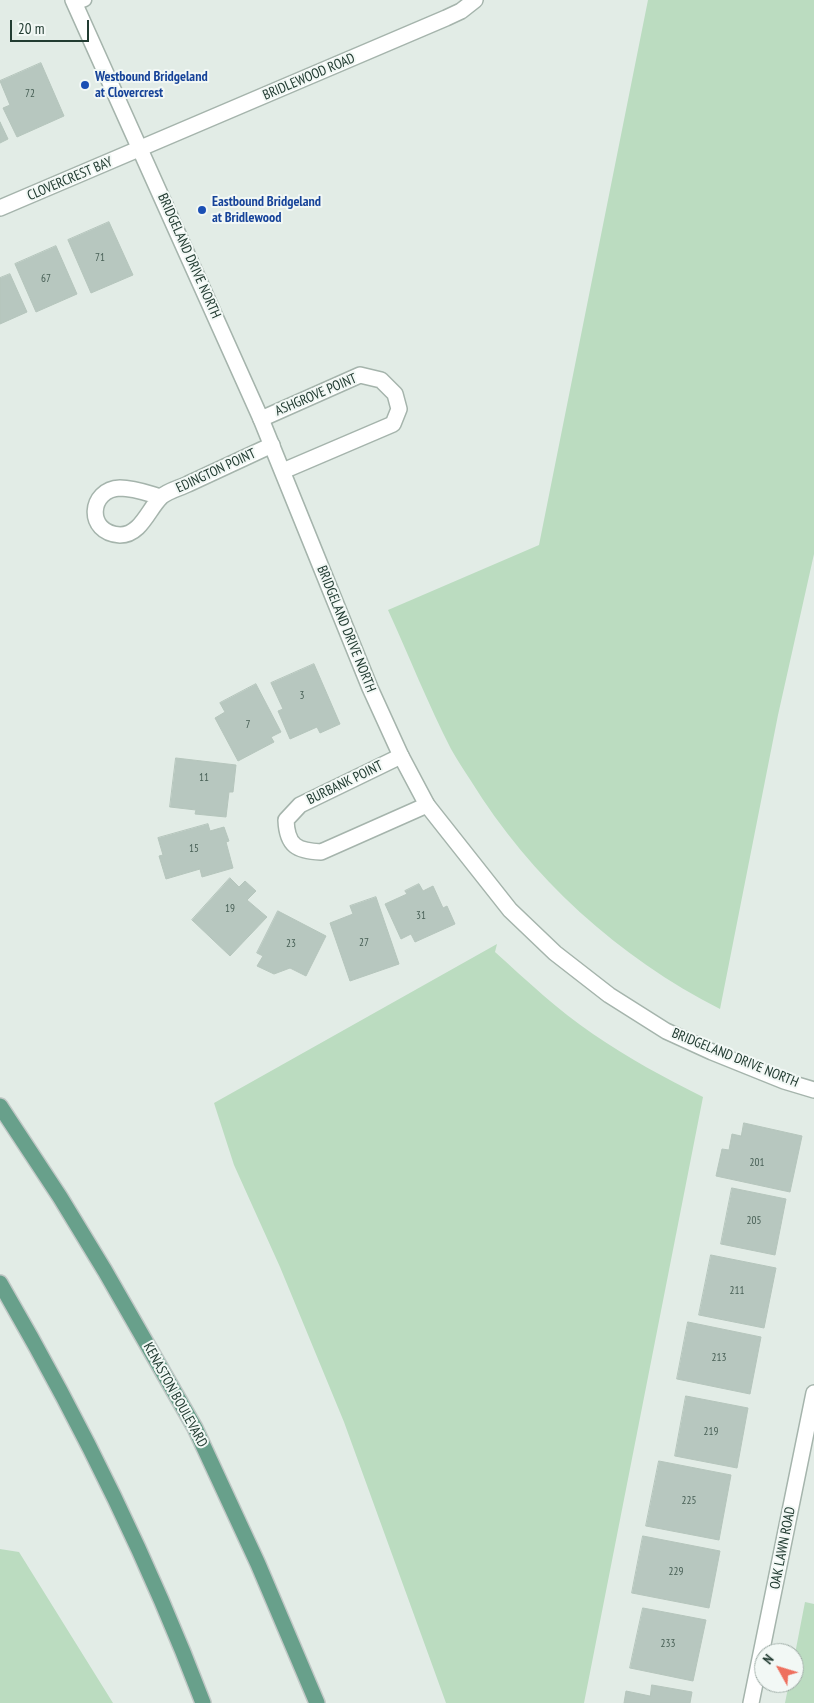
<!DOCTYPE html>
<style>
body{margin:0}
#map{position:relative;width:814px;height:1703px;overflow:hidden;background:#e2ece6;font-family:"PT Sans Narrow",sans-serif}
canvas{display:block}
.north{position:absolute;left:754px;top:1643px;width:50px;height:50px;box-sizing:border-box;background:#f2f8f5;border:1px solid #9fada7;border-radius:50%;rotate:309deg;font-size:14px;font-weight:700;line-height:20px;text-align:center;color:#223c32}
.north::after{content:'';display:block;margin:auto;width:18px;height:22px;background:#ee705e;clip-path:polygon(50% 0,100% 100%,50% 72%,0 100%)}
.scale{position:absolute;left:10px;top:20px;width:79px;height:22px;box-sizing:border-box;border:2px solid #223c32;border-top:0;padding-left:6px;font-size:15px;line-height:18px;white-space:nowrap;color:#223c32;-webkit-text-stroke:4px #f2f8f5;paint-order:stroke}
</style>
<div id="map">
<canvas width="814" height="1703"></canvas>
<div class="north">N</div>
<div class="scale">20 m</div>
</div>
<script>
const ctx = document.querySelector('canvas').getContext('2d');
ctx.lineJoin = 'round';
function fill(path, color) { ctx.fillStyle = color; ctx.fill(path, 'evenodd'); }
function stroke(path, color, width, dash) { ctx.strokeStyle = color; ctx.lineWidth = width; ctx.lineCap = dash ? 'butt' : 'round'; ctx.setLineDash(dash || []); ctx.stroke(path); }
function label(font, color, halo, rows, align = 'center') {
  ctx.font = font + ' "PT Sans Narrow",sans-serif'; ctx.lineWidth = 4; ctx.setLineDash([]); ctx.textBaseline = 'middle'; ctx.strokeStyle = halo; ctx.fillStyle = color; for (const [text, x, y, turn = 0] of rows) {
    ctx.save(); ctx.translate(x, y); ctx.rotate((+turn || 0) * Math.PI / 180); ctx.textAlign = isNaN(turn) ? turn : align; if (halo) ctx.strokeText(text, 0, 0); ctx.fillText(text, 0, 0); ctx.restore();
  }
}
const green = new Path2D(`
 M648 0H814V554L778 715 720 1009C619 958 530 877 471 781 464 770 457 760 451 749 428 704 409 656 388 610L539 545Z
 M497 944 495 952C527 981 558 1010 593 1034 628 1058 665 1078 703 1097L584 1703H446L344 1422 280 1267 234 1165 214 1103Z
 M0 1549 19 1552 113 1703H0Z
 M805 1602 814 1604V1703H785L789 1683H794V1659Z`);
const building = new Path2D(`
 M41 63 64 116 17 137 3 108 10 105 0 81Z
 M0 122 8 139 0 143Z
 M109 222 133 275 91 293 68 240Z
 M56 246 77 294 36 312 15 264Z
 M10 274 27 312 0 324V278Z
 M314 664 340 724 320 733 317 727 290 739 278 711 283 709 271 683Z
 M256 684 281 732 271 737 274 742 238 761 215 718 225 712 220 703Z
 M176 758 236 765 233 792H229L226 817 195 814 196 810 170 807Z
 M208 824 210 831 224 827 229 841 226 842 233 868 202 877 200 869 166 879 159 856 163 855 158 838Z
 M230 878 239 887 245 881 256 891 247 900 267 917 230 956 192 920Z
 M419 884 423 891 433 886 443 908 447 906 455 924 415 942 411 934 401 939 385 904 407 894 405 891Z
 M376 897 399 964 350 981 330 923 353 914 350 906Z
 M278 911 326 936 306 976 290 968 274 974 257 966 263 956 257 953Z
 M744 1123 802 1136 790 1192 716 1176 722 1149 729 1150 732 1134 741 1136Z
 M732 1188 786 1199 775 1255 721 1244Z
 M711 1255 776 1268 764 1328 699 1315Z
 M688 1322 761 1337 750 1394 677 1379Z
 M686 1396 748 1408 737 1468 675 1456Z
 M659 1461 731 1475 719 1540 646 1526Z
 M643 1536 720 1551 709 1608 632 1593Z
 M643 1608 706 1620 693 1681 630 1668Z
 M652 1685 692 1692 690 1703H624L626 1691 650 1696Z`);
const service = new Path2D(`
 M75 4 85 0`);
const minor = new Path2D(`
 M0 208 446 18 461 11 475 0
 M261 419 360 375 381 380 395 394 399 409 393 424 283 471
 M161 497C147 493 134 488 120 488 89 489 85 533 120 535 141 535 149 508 161 497 167 491 180 488 188 484 216 471 244 458 272 445
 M401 756 300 805 286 820C287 846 297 851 321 852L427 805
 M751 1703 814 1393`);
const tertiary = new Path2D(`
 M73 0 261 419 370 688 401 756 427 805 510 910 555 953 609 995 666 1031 712 1052 784 1081 814 1090`);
const primary = new Path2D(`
 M0 1106 60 1197 105 1271 195 1428 258 1564 317 1703
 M0 1283C78 1417 148 1558 203 1703`);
const markers = [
 [85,85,5,"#1a4fb4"],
 [202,210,5,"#1a4fb4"]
];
const numberNames = [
 ["72",30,94],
 ["71",100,258],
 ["67",46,279],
 ["3",302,696],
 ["7",248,725],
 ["11",204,778],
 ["15",194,849],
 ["19",230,909],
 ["31",421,916],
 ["27",364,943],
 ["23",291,944],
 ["201",757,1163],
 ["205",754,1221],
 ["211",737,1291],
 ["213",719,1358],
 ["219",711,1432],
 ["225",689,1501],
 ["229",676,1572],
 ["233",668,1644]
];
const transitNames = [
 ["Westbound Bridgeland",95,77],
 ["at Clovercrest",95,93],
 ["Eastbound Bridgeland",212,202],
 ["at Bridlewood",212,218]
];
const streetNames = [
 ["BRIDLEWOOD ROAD",309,77,-23],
 ["CLOVERCREST BAY",70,179,-23],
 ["BRIDGELAND DRIVE NORTH",189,256,66],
 ["ASHGROVE POINT",316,395,-23],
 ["EDINGTON POINT",216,471,-25],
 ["BRIDGELAND DRIVE NORTH",346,629,68],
 ["BURBANK POINT",345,783,-26],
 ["BRIDGELAND DRIVE NORTH",735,1058,22],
 ["KENASTON BOULEVARD",175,1395,61],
 ["OAK LAWN ROAD",783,1548,-79]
];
fill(green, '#bbdcc0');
fill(building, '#b7c7bf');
stroke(building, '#b5c5bc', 1);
stroke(service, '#a5b4ac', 15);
stroke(minor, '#a5b4ac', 18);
stroke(tertiary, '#a5b4ac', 18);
stroke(primary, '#c1c8c6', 18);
stroke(service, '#fff', 12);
stroke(minor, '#fff', 15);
stroke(tertiary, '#fff', 15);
stroke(primary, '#68a08b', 15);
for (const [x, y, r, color] of markers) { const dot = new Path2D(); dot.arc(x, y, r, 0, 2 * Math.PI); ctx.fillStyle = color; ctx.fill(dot); stroke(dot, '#f2f8f5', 2); }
label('11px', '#475f55', null, numberNames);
label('bold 14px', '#164399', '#f2f8f5', transitNames, 'left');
label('14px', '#223c32', '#f2f8f5', streetNames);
</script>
